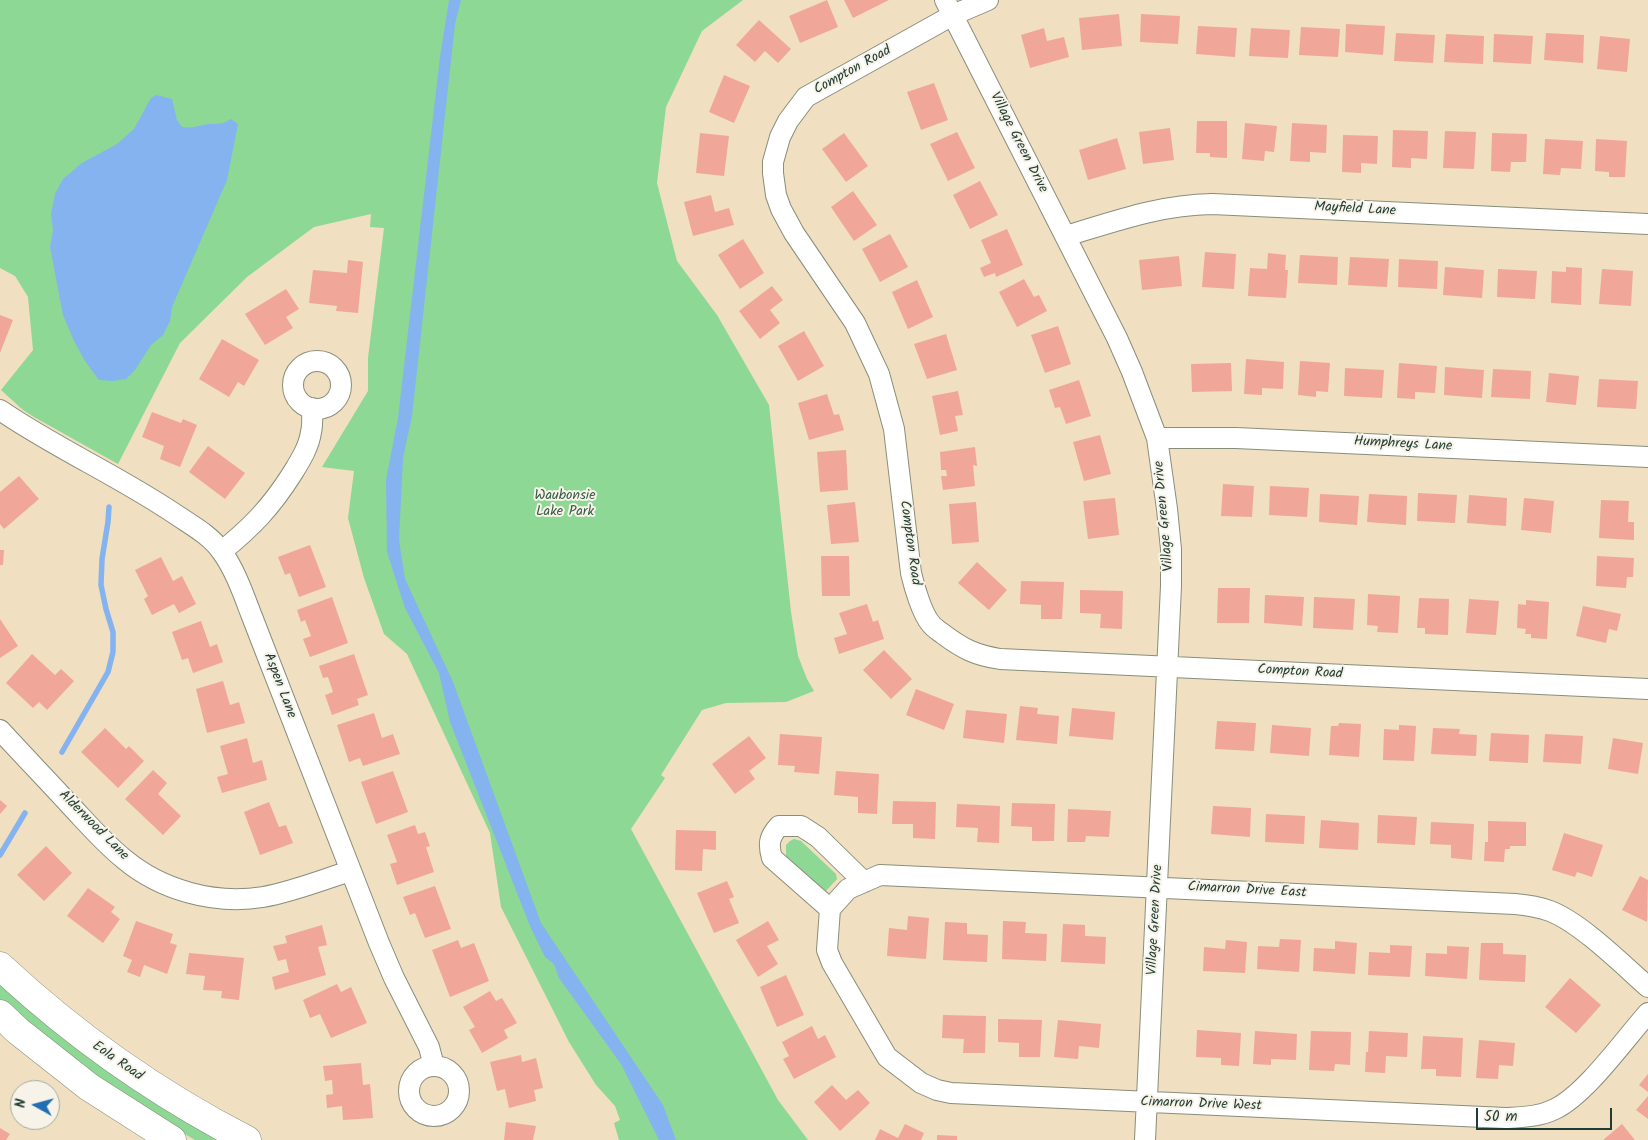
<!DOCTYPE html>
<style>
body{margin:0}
#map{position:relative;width:1648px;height:1140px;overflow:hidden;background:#f0dfc1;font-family:Kalam,sans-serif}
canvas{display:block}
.north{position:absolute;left:10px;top:1080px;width:50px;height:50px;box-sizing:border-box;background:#f7f3e8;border:1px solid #a1aaa0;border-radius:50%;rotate:277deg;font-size:14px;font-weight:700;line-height:20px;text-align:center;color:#1f3d34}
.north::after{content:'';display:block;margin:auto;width:18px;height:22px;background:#1f6fb2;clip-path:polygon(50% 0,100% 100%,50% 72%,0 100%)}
.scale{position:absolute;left:1476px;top:1108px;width:136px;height:22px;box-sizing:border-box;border:2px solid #1f3d34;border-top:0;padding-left:6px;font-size:15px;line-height:18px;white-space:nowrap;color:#1f3d34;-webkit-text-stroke:4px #f7f3e8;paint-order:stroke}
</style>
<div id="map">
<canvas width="1648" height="1140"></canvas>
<div class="north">N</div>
<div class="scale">50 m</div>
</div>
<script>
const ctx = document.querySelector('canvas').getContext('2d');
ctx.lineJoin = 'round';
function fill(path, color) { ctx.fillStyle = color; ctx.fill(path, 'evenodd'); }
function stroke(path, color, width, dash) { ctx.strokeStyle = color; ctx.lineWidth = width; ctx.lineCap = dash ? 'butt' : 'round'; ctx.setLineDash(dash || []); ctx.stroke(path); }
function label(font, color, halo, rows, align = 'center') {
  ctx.font = font + ' Kalam,sans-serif'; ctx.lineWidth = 4; ctx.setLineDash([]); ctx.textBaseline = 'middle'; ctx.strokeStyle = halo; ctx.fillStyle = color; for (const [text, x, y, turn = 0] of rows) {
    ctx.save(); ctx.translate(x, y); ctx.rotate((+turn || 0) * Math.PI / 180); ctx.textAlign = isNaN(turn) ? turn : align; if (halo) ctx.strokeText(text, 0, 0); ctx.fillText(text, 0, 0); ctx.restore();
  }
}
const green = new Path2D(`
 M0 0H743L702 31 666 107 657 183 677 261 717 315 769 405 791 612 798 656 807 679 814 691 786 702 726 703 702 710 661 775 665 778 631 829 778 1100 808 1140H619L614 1123 620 1120 615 1106 596 1085 569 1042 501 907 490 833 407 654 384 634 364 578 348 518 354 471 322 467 368 391V358L384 228 370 227 371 214 314 227 247 277 180 343 118 464 34 417 23 410 1 390 33 350 28 297 15 276 0 268Z
 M794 839 801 841 836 874 837 879 826 891 822 890 786 856V845L790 841Z
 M0 981 223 1140H195L147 1112 36 1032 0 1000Z`);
const water = new Path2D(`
 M449 0H461L455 24 412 416 403 458 399 540 405 579 453 682 541 923 663 1105 676 1140H659L621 1064 559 978 554 964 545 957 530 926 450 722 439 673 405 608 387 552 386 480 398 418 440 57Z
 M156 95 172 99 177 120 182 127C191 128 195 127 203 125 215 122 219 127 231 119L238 124 227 180 172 307 170 321 163 335 151 345 135 370 126 379 113 381 99 380 85 361 74 341 63 315 50 247 53 230 51 214 55 194 63 179 82 163 117 144 134 129 151 98Z`);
const stream = new Path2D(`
 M62 752 108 672 113 652V632L106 609 101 585 102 559 108 522 109 507
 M0 855 25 813`);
const building = new Path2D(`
 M827 0 838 27 800 43 789 16Z
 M844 0H889L853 18Z
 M1119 14 1122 46 1082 50 1079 18Z
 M1141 14 1180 16 1178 44 1140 42Z
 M759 20 791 49 778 63 765 51 755 62 736 45Z
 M1346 24 1385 26 1383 55 1345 52Z
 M1198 26 1237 28 1235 57 1196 54Z
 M1301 27 1340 29 1338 57 1299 55Z
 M1044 28 1047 41 1064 37 1069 57 1030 68 1021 35Z
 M1251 28 1290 30 1288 58 1249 56Z
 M1396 33 1435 35 1433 63 1394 61Z
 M1546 33 1584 35 1583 63 1544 60Z
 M1446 34 1484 36 1483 64 1444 62Z
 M1494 34 1533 36 1531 64 1493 62Z
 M1600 36 1630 39 1627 72 1597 69Z
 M724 75 750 86 734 123 709 112Z
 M934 83 948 120 921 130 907 92Z
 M1197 121H1227V158L1210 157V153H1196Z
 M1245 123 1277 126 1274 152 1265 151 1264 161 1242 159Z
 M1292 123 1327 125 1326 153 1310 152V162L1290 161Z
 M1170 128 1174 160 1143 164 1139 132Z
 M1393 130 1428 131 1427 159 1411 158V168L1392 167Z
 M1445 131 1476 132 1474 169 1443 168Z
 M957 132 975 168 948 181 930 144Z
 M700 133 729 136 724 176 696 173Z
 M844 133 868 166 846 182 822 149Z
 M1492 133 1527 134 1526 162H1511L1510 172 1491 171Z
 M1343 135 1378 136 1377 164 1361 163V173L1342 172Z
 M1117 138 1126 169 1088 180 1079 150Z
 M1545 139 1583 141 1581 169 1561 168 1560 175 1543 174Z
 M1596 139 1627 141 1625 177H1609V172L1595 171Z
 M980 181 998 215 970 229 953 195Z
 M853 191 877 225 854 241 831 207Z
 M711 195 715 212 729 208 734 225 693 236 684 202Z
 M1007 229 1023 265 996 277 995 273 984 277 980 268 991 263 981 240Z
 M890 234 908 267 880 282 862 249Z
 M743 239 764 273 740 289 718 255Z
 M1205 252 1236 254 1234 289 1202 287Z
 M1268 253 1286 255 1285 270H1288L1286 298 1248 296 1250 268 1267 269Z
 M1300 255 1338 257 1337 285 1298 283Z
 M1179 256 1182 286 1142 290 1139 260Z
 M1350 257 1389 259 1387 287 1348 285Z
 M1399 259 1438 261 1437 289 1398 287Z
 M348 260 363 262 358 313 336 311 337 306 309 303 313 270 347 273Z
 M1445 267 1484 270 1482 298 1443 295Z
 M1566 267 1582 268 1581 305 1551 303 1552 271 1566 272Z
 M1498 269 1537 271 1535 299 1497 297Z
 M1602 269 1633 271 1631 306 1599 304Z
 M1024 279 1034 297 1039 295 1047 311 1017 327 999 292Z
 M917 280 933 317 908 329 892 292Z
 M772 286 783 300 770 310 780 323 760 339 739 311Z
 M286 289 299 309 286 317 293 328 265 345 245 314Z
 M0 315 13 320 0 353Z
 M1058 326 1071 364 1045 373 1031 335Z
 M804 331 824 366 798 381 778 346Z
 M946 334 957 370 927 379 914 344Z
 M222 339 259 360 244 386 238 382 229 397 199 379Z
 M1246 359 1284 362 1283 389 1262 388V395L1244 394Z
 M1300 361 1330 363 1328 392 1316 391V397L1298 395Z
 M1231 363 1232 391 1192 392 1191 364Z
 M1399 363 1437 366 1435 393 1415 392V399L1397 398Z
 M1445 367 1484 370 1482 398 1444 395Z
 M1345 368 1384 370 1382 398 1344 396Z
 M1493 369 1531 371 1530 399 1491 397Z
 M1549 373 1579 376 1576 405 1546 402Z
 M1599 379 1638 381 1636 409 1597 407Z
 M1079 380 1091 416 1066 424 1060 407 1055 408 1049 390Z
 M958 391 963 415 955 416 958 431 940 435 932 396Z
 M827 394 834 415 839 414 844 430 809 440 798 403Z
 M152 412 181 423 183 419 197 425 180 467 160 459 164 446 142 437Z
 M1100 435 1111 474 1084 481 1073 442Z
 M208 446 245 473 225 499 189 472Z
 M975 447 977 466 973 465 975 486 943 490 941 476H947L946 470H941L940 452Z
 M846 450 848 490 820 492 817 452Z
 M19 476 39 499 4 529 0 524V492Z
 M1223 484 1254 486 1252 517 1221 516Z
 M1270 486 1309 488 1307 517 1269 515Z
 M1418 493 1457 495 1455 523 1417 521Z
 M1320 494 1359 496 1357 525 1319 522Z
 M1369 494 1407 496 1406 525 1367 522Z
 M1469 495 1507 498 1506 526 1467 523Z
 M1115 498 1119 535 1088 539 1083 501Z
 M1524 498 1554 501 1551 533 1521 530Z
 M1601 500 1629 501 1628 522H1634V540L1599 538Z
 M855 502 859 542 831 544 827 505Z
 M976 502 979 542 952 544 949 504Z
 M310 545 326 587 299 597 290 573 285 575 278 557Z
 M0 550H4L3 565H0Z
 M821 556H849L850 596H822Z
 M1597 556 1634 558 1633 577H1627L1626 588 1596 586Z
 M161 557 173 581 182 576 196 604 179 613 174 604 152 615 144 599 148 596 135 570Z
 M977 562 1007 590 989 610 958 583Z
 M1021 581 1064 582 1062 619H1041V605L1020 604Z
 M1218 588H1250L1249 623H1217Z
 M1080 590 1123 591 1122 629 1100 628 1101 614 1080 613Z
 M1368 594 1400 596 1398 633 1377 632 1378 626 1367 625Z
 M1265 595 1304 597 1302 626 1264 623Z
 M332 597 348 643 310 657 303 639 311 636 305 620 301 622 297 610Z
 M1314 597 1355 599 1353 630 1313 628Z
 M1419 598 1449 599 1448 635 1425 634V628H1417Z
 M1469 599 1499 601 1496 635 1466 633Z
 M1526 600 1549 602 1547 639 1531 638V634H1525L1526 629 1517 628 1518 604 1526 605Z
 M867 604 873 622 878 620 884 639 839 654 834 638 847 634 839 613Z
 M1583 606 1621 614 1617 631 1609 629 1606 643 1576 636Z
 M0 619 18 646 0 658Z
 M201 621 210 647 217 644 223 662 193 673 188 658 182 660 172 632Z
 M884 650 912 679 891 699 863 670Z
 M32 654 55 675 61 669 74 681 47 710 39 702 33 708 6 683Z
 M354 654 368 695 357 699 359 705 332 715 325 695 333 692 328 677 323 678 319 666Z
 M223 681 230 705 239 702 245 723 207 733 196 689Z
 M916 689 954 704 944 730 906 715Z
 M1020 706 1038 708 1037 714 1059 716 1057 744 1016 740Z
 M1072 708 1115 712 1113 740 1069 736Z
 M966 710 1007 714 1004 743 963 738Z
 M374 713 382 738 393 734 400 754 363 766 360 758 349 762 337 725Z
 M1217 721 1256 723 1254 751 1215 749Z
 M1339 723 1361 724 1359 757 1329 755 1331 726H1338Z
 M1272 725 1311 728 1309 756 1270 753Z
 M1399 725 1416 726 1414 761 1383 760 1384 729 1399 730Z
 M105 728 126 749 129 746 144 761 118 788 81 752Z
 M1433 728 1460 729 1459 734 1477 735 1476 756 1431 754Z
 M1491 733 1529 735 1528 763 1489 761Z
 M780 734 822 737 819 774 794 772 795 766 778 765Z
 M1545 734 1583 736 1581 764 1543 762Z
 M749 736 766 758 749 771 755 779 735 794 712 764Z
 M247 738 253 763 262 760 267 780 222 793 217 777 228 774 220 746Z
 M1613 738 1643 743 1638 774 1608 769Z
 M153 770 167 783 158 794 181 816 163 835 125 799Z
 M393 771 408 812 376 824 361 782Z
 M836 771 879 774 877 814 858 813V797L834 795Z
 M0 800 7 806 0 814Z
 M893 801 936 802 935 839 913 838V824H892Z
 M269 802 279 827 286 825 293 843 260 855 244 812Z
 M1012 803 1055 804 1054 841H1032V827L1011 826Z
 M957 804 1000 806 999 843 977 842 978 828 956 827Z
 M1213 806 1251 808 1250 837 1211 834Z
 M1068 809 1111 811 1109 837 1086 836 1085 842H1067Z
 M1266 814 1305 816 1304 844 1265 842Z
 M1378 815 1417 817 1415 845 1377 843Z
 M1321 820 1359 823 1358 850 1319 848Z
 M1488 821 1526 822V846H1510V849H1505L1504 862 1484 861 1485 842H1488Z
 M1431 822 1474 824 1472 860 1451 858V845L1430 844Z
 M415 825 418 834 425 832 430 846 426 847 434 872 397 885 390 864 397 862 387 835Z
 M676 830 716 831V850L703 849 702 871 675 870Z
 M1564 833 1603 845 1592 877 1577 872 1575 877 1552 870Z
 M46 846 72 873 44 901 17 875Z
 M1640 876 1648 880 1647 922 1622 910Z
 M727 881 734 897 729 899 739 923 714 933 697 893Z
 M435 886 451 929 425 938 415 913 410 915 403 897Z
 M88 888 115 907 111 912 120 919 103 943 67 916Z
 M908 916 929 918 926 959 887 956 889 928 907 930Z
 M136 921 173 934 170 943 177 945 167 974 144 965 140 977 127 972 132 960 123 956Z
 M768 921 779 940 767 946 778 964 758 977 736 940Z
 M1003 921 1026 922 1025 933 1047 934 1046 961 1002 959Z
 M945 922 967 923V934L988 935 987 962 943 960Z
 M1063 924 1085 925V936L1106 937 1105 964 1061 962Z
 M322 925 327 945 318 947 326 975 275 990 272 977 289 972 286 959 278 961 273 946 287 943 285 936Z
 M1280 939 1301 940 1299 972 1257 969 1258 946 1279 947Z
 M458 940 461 948 474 943 489 981 450 997 432 950Z
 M1226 940 1247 942 1245 973 1203 971 1204 947 1225 949Z
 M1335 941 1357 943 1355 974 1313 971 1314 948 1335 949Z
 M1481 943H1503V954L1526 955 1525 982 1479 980Z
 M1390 945 1412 946 1410 977 1368 975 1369 952 1390 953Z
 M1447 946 1469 947 1467 979 1425 976 1426 953 1447 954Z
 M189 953 244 958 239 1000 221 998 222 991 203 990 205 976 186 974Z
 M786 975 804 1015 777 1027 760 987Z
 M1570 978 1601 1005 1576 1033 1545 1007Z
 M337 984 341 992 351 987 367 1023 331 1038 320 1014 310 1018 303 1000Z
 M490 991 496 1001 502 998 517 1023 504 1030 508 1038 482 1053 469 1030 475 1027 463 1007Z
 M943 1015 986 1016 985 1053H963L964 1039 942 1038Z
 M998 1019 1042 1020 1040 1057H1019V1043L998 1042Z
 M1058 1020 1101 1024 1099 1048 1079 1046 1078 1059 1054 1057Z
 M812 1026 818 1039 825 1035 836 1057 794 1079 783 1059 789 1056 782 1042Z
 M1197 1030 1241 1033 1239 1066 1221 1065V1058L1196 1057Z
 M1255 1031 1297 1034 1296 1060 1271 1059V1065L1253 1064Z
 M1311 1031 1351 1032 1350 1065 1335 1064 1334 1071 1309 1070Z
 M1369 1031 1408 1033 1407 1057 1386 1056 1385 1073 1365 1072 1366 1052H1368Z
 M1423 1036 1463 1038 1461 1077 1436 1076V1069H1421Z
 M1479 1040 1515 1043 1513 1066 1499 1065 1498 1079 1476 1078Z
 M521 1055 522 1062 536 1058 543 1088 534 1090 536 1101 509 1108 505 1089 497 1091 490 1062Z
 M361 1063 363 1085 370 1084 373 1118 343 1120 342 1106 327 1108 326 1095 333 1094 332 1080 325 1081 323 1066Z
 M1648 1074V1092L1639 1085Z
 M832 1085 846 1100 858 1090 870 1103 840 1131 814 1102Z
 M1648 1096V1119L1636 1110Z
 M506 1122 536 1126 533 1140H504Z
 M905 1124 924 1133 921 1140H875L880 1129 898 1138Z
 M1622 1124 1635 1140H1603Z
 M0 1128 10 1134 6 1140H0Z
 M937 1135 957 1136V1140H937Z`);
const minor = new Path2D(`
 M945 0 1117 338 1132 372 1157 438 1167 509 1171 549V586L1145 1140
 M988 0 953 15 806 97 788 121 780 137 773 162V173L776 195 781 209 794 233 855 323 879 374 894 429 911 573C914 586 922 614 931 624 934 628 939 631 943 634 963 649 975 655 1000 659L1648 689
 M1066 236C1116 221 1159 205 1212 204L1648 224
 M293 385a24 24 0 1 1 48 0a24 24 0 1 1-48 0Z
 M0 410C57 449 121 477 178 516 193 526 211 536 222 552 235 570 243 593 251 614L379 943 394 978 429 1047 434 1066
 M1157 438H1236L1648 457
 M222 551C252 527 271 507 292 474 300 461 309 447 311 432 313 424 312 416 312 408
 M0 730C23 755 47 780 70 805 87 823 104 843 124 859 161 890 214 905 263 897 292 892 322 880 350 871
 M830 909 827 950 832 963 887 1057 921 1083 937 1090 951 1093 1506 1118C1523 1117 1539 1117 1555 1109 1586 1094 1624 1040 1648 1013
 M830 909 848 889 880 875 1515 904C1527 905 1539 907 1550 911 1581 923 1622 964 1648 987
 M830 909 772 858C768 844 769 837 779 826H801L818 837 864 882
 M409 1091a25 25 0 1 1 50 0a25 25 0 1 1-50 0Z`);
const secondary = new Path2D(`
 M0 966C75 1036 156 1093 247 1140
 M0 1014 18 1031 89 1087 172 1140`);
const streetNames = [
 ["Compton Road",853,71,-29],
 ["Village Green Drive",1018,143,63],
 ["Mayfield Lane",1355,210,3],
 ["Humphreys Lane",1403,445,3],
 ["Village Green Drive",1165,516,-95],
 ["Compton Road",909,543,82],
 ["Compton Road",1300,673,3],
 ["Aspen Lane",279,686,69],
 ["Alderwood Lane",93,826,45],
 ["Cimarron Drive East",1247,891,3],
 ["Village Green Drive",1156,920,-87],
 ["Eola Road",117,1062,35],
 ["Cimarron Drive West",1201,1105,2]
];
const parkNames = [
 ["Waubonsie",565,497],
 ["Lake Park",565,513]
];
fill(green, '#8dd894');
fill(water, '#84b3ef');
stroke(stream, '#84b3ef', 5.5);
fill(building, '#f0a799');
stroke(minor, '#888e7a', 22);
stroke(secondary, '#888e7a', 29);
stroke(minor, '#fff', 20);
stroke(secondary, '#fff', 28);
label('14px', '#1f3d34', '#f7f3e8', streetNames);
label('14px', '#355c47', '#f7f3e8', parkNames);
</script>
